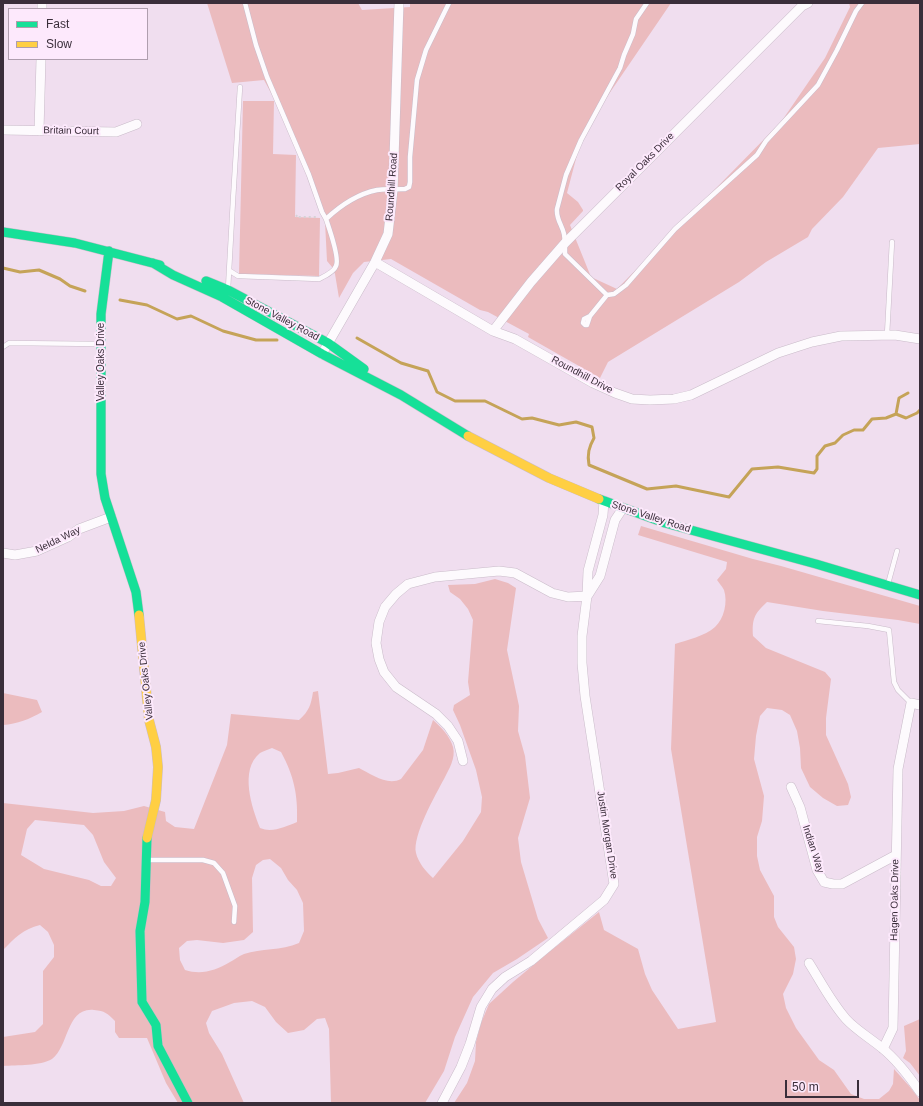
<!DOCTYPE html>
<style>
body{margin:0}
#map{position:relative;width:923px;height:1106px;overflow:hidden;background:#f0deef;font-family:Arial,sans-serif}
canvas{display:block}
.frame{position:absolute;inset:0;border:4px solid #3a2e3a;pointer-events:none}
.legend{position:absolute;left:8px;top:8px;width:140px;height:52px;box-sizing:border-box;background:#fde9fc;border:1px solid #af9eae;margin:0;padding:5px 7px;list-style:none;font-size:12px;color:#3a2e3a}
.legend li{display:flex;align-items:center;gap:8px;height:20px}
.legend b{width:20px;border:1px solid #af9eae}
.scale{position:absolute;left:785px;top:1080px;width:74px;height:18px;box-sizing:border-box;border:2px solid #3a2e3a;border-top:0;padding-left:5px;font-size:12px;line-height:14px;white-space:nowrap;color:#3a2e3a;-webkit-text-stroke:3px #fde9fc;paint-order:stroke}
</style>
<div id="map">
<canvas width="923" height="1106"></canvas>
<div class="frame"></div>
<ul class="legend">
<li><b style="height:5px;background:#16e098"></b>Fast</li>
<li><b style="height:5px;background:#ffcf43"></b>Slow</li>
</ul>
<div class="scale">50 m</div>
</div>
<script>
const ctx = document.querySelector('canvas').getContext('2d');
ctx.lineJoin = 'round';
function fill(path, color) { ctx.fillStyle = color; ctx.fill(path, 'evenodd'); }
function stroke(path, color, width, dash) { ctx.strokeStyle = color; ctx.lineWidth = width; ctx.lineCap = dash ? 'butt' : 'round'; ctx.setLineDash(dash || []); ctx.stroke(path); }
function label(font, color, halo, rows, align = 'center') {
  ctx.font = font + ' Arial,sans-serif'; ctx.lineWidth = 4; ctx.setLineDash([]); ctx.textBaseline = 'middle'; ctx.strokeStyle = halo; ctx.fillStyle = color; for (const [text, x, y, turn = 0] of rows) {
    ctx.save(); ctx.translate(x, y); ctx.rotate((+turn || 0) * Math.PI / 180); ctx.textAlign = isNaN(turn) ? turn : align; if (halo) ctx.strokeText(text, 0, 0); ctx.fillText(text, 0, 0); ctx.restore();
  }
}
const green = new Path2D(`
 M207 3H358L362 10 410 7V3H671L583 132 567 193 578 202 583 210V211L570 225 591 277 617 289 781 122 825 58 850 7 849 3H920V144L878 148 843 197 812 229 808 237 766 262 739 282 608 362 600 378 528 337 529 334 488 312 480 310 391 259 364 262 353 273 339 298 335 274 332 267 327 261 325 222 283 115 264 80 232 83Z
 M243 101H274L273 154 296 155 295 217 320 218 319 276 239 274Z
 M641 526 753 559 781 566 920 606V624L898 620 823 611 767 602C754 614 752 619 753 636L766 648 825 672 831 679 826 718V735L848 784 851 797 848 805 837 806 823 798 810 787 801 768 800 748 797 731 790 715 782 710 767 708 760 716 756 736 754 759 764 796 762 821 757 837V856L760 870 774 896V917L778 927 794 947 796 959 793 974 783 994 786 1008 796 1028 819 1060 834 1070 851 1094 864 1099H879L889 1091 893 1084 894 1069 910 1087 920 1100V1103H454L467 1083 475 1061 476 1042 481 1023 489 1004 513 982 549 952 599 912 604 930 638 949 645 974 652 990 678 1029 716 1022 671 749 675 644C687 640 705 636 715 627 724 619 728 602 724 590 722 586 719 583 717 580L726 569 727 562 638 535Z
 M495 579 508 583 516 588 507 650 519 706 518 731 525 756 530 798 518 838 521 862 538 919 548 938 517 959 493 973 473 997 455 1037 444 1071 425 1103H331L329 1029 325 1018 317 1019 304 1030 288 1033 276 1022 265 1007 252 1001 234 1003 212 1011 206 1023 209 1033 222 1054 244 1103H178L166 1083 147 1038H119L115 1032V1021C107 1013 105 1011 94 1010 66 1007 69 1047 52 1059 40 1066 17 1065 3 1066V1037L35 1032 43 1024V971L54 957V945L48 932 40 925C23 929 15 938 3 950V803L93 813 124 811 144 806 165 812 166 821 175 827 194 829 227 745 231 714 299 720C309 711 311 705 313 692L318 691 328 774 338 773 359 768C371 774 387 786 401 779L423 750 433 720C441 727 450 736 453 747 456 758 449 769 444 779 436 794 412 836 416 853 418 862 426 872 433 878L463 841 481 812 482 797 476 770 460 725 453 710 454 705 470 695 468 682 473 620 468 609 460 599 450 592 448 585 475 584ZM272 748 281 752C294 776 298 795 297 822 285 827 272 833 260 828 252 808 239 770 260 753 263 751 268 750 272 748ZM35 820 84 825 93 835 104 862 116 878 111 886H101L89 880 44 869 21 855 27 829ZM270 859 281 868 288 880 297 890 303 903 304 931 299 943C281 951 261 948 244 954 239 956 234 960 230 962 215 971 201 975 185 970L180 960 179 948 187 941 197 940 223 943 244 940 253 932 252 878 256 865 263 860Z
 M3 693 37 700 42 712C30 719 17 724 3 725Z
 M920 1019V1076L910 1063 903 1058 906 1051 904 1026Z`);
const stream = new Path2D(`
 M3 268 20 272 39 270 60 279 70 286 85 291
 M120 300 147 305 177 319 191 316 223 331 256 340H277
 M357 338 401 363 428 371 437 392 455 401H485L522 419 532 418 559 425 576 422 592 427 594 438C589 447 587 454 589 465L647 489 676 486 729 497 752 469 778 467 814 473 817 469V456L825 446 835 443 843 435 854 430H863L872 419 886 418 896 414 906 418 917 413 920 410
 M896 414 899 398 908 393`);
const path = new Path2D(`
 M297 215 296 217H318`);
const lane = new Path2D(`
 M245 3 256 45 267 77 309 175 322 212 326 219C341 205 357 194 377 190 386 189 396 189 405 189L409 187 410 182V157L417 80 426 50 449 3
 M230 271 238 276 319 279C325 276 334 272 336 266 340 258 329 228 326 219
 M228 289 233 200 240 87
 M607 295 614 294 626 285 675 229 757 155 766 141 818 85 837 50 856 11 862 3
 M590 316 587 325H585L583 323 584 319 590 316 607 295 565 254C565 247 565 240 564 234 562 225 556 219 557 209L566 175 581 140 620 68 624 55 633 34 636 19 647 3
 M887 335 892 242
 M3 347 9 343 101 344
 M888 584 897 551
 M818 621 868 626 889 630 894 682 898 690 911 703
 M148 860H203L214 863 223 873 235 906 234 922`);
const street = new Path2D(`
 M42 9V3
 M3 130 116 132 137 124
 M39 131 41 59
 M375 262 493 331 515 339 593 383 615 393 632 399 650 400 674 399 691 395 778 353 812 342 841 336 895 335 920 339
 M493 331 531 282 565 243 802 6 808 3
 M322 354 375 262 388 234 393 190 399 3
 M3 553 15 555 37 551 68 537 79 529 111 517
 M588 595 600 576 615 520 623 508
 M463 761 458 741 448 726 436 714 396 687 384 672 379 659 376 643 379 622 385 607 396 594 408 584 435 577 499 571 515 573 552 593 568 597 587 596
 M791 787 800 807 817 870 824 882 833 884H842L896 855
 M809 963C821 982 831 1002 846 1019 856 1030 870 1038 882 1048 897 1060 909 1076 920 1092
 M883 1049 893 1028 898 769 911 703 920 705
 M442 1103 461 1067 470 1044 481 1007 492 989 505 977 531 961 604 900 614 884 585 696 582 663V636L587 596 588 571 603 515 604 501`);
const fast = new Path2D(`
 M3 232 75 243 160 265
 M109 251 101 314V474L105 498 136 592 139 615
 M153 263 173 275 222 297 322 354 401 395 468 436
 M206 281 228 290 328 343 364 369
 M599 499 665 523 816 564 920 595
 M147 838 145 902 140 931 142 1002 156 1025 158 1046 188 1103`);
const slow = new Path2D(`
 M468 436 549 478 599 499
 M139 615 149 720 156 747 158 767 156 800 147 838`);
const streetNames = [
 ["Britain Court",71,131,1],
 ["Royal Oaks Drive",645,162,-45],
 ["Roundhill Road",392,187,-86],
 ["Stone Valley Road",282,319,28],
 ["Valley Oaks Drive",101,362,-90],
 ["Roundhill Drive",582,375,28],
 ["Stone Valley Road",651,517,18],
 ["Nelda Way",58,540,-26],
 ["Valley Oaks Drive",146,681,-96],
 ["Justin Morgan Drive",607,835,81],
 ["Indian Way",813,849,72],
 ["Hagen Oaks Drive",895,900,-89]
];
fill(green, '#ebbbbe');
stroke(stream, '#c5a358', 3);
stroke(lane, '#c9bbc9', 5.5);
stroke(street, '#c9bbc9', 10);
stroke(fast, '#c9bbc9', 10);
stroke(slow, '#c9bbc9', 10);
stroke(path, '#d6d2d6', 2, [2, 3]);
stroke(lane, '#fdfafd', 4.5);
stroke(street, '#fdfafd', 9);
stroke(fast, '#16e098', 9);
stroke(slow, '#ffcf43', 9);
label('10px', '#3a2e3a', '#fde9fc', streetNames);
</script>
